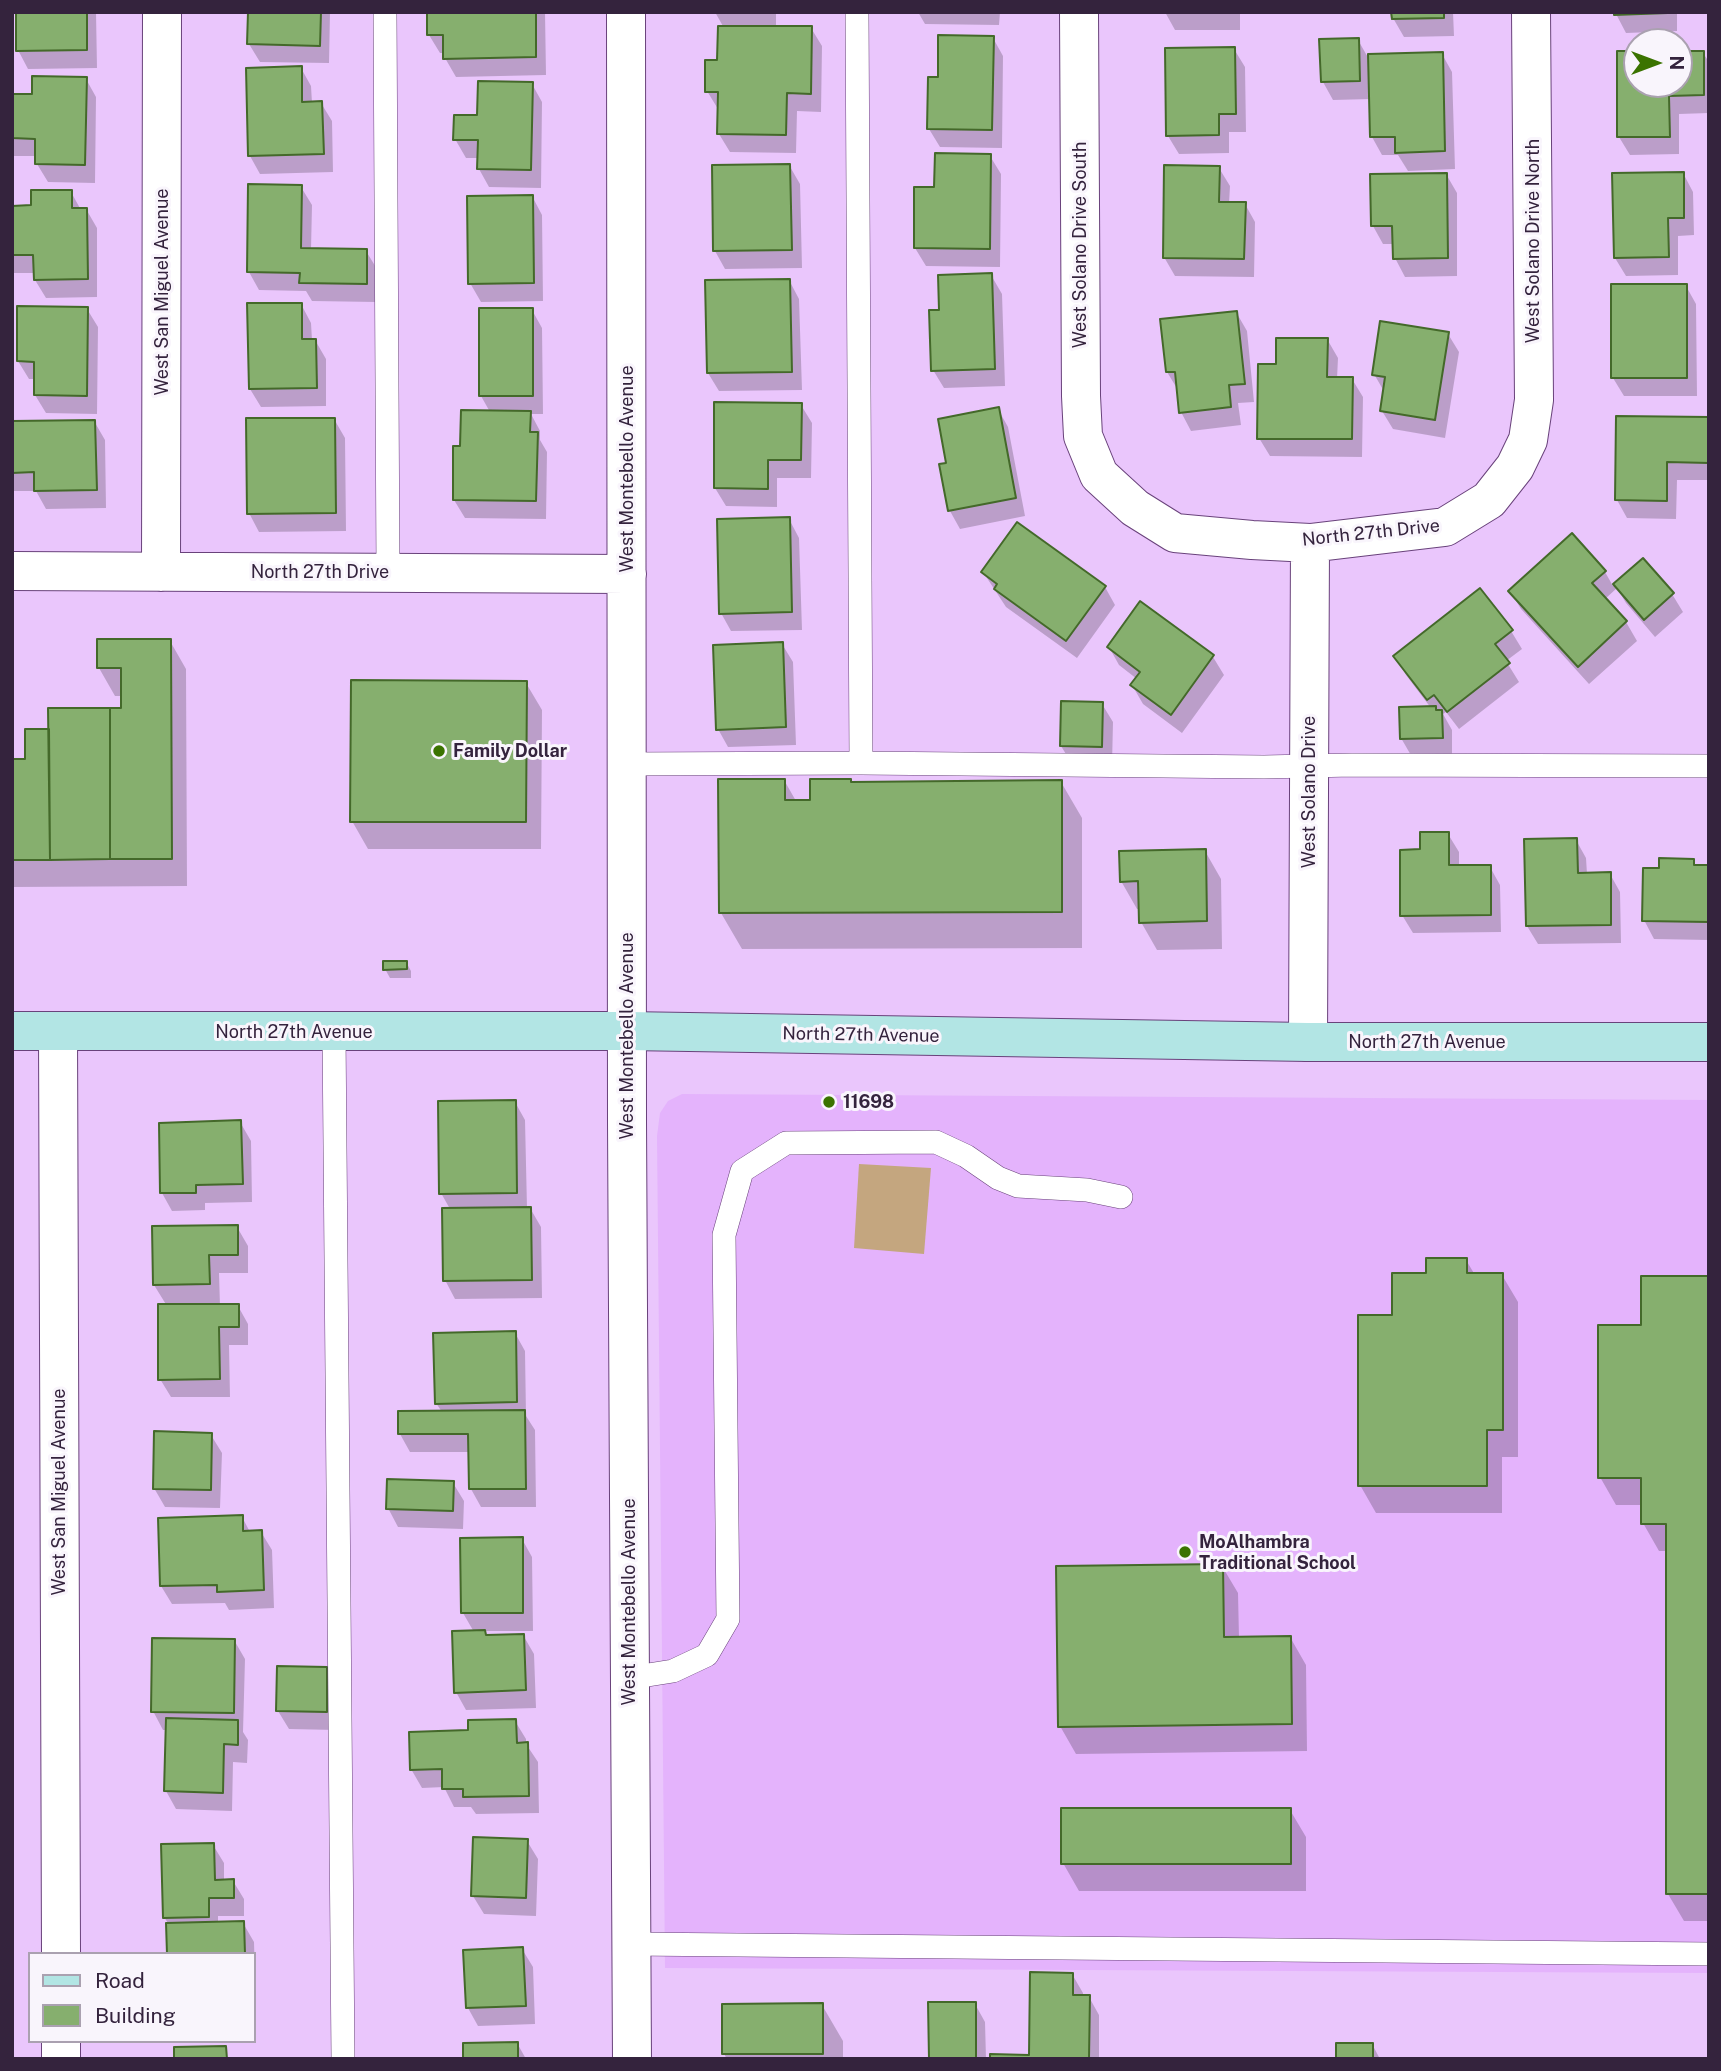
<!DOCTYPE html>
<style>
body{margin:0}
#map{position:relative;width:1721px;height:2071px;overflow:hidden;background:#eac6fc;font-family:"Public Sans",sans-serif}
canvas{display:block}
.frame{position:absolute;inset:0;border:14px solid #34233d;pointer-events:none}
.legend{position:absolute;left:28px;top:1952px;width:228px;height:91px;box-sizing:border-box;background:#f9f5fc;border:2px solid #aaa1b0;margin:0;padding:9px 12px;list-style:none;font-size:21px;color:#34233d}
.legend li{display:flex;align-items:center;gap:14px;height:35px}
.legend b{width:35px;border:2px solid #aaa1b0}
.north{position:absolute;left:1623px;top:28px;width:70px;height:70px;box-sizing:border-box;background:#f9f5fc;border:2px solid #aaa1b0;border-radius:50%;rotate:90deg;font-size:19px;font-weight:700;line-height:28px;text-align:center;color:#34233d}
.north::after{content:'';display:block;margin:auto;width:24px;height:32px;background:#3b7300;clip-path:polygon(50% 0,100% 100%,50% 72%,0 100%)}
</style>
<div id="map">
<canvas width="1721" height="2071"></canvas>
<div class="frame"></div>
<ul class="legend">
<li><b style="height:9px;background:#b2e5e4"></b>Road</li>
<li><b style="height:19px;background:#86af6e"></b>Building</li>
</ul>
<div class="north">N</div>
</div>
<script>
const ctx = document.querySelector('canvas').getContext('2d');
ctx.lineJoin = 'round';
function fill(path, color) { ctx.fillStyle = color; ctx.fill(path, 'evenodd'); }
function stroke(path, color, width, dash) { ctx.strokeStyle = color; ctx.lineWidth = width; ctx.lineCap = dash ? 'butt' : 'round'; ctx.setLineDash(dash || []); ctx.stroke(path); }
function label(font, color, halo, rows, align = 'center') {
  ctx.font = font + ' "Public Sans",sans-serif'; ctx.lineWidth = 6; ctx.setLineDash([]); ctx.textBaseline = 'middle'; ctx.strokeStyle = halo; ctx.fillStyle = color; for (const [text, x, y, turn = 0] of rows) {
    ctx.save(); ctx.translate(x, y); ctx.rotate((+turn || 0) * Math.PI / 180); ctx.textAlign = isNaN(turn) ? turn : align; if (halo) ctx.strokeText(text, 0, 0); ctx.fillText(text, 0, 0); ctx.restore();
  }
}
const built = new Path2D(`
 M682 1094 1709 1100V1973L665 1968 657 1136 660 1113 668 1101Z`);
const green = new Path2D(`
 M859 1164 931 1168 924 1254 854 1248Z`);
const shadow = new Path2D(`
 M17 12H96L97 68 28 69 18 50Z
 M250 12H330L329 63 260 62 249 44Z
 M429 12H545L546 75 456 77 445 58V53H440L429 35Z
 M715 12H776V28H811L822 46 821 112 797 111 796 153 730 152 719 134 718 109 707 91 719 62 724 28Z
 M918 12H1000L999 25 925 24Z
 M1165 12H1240V30H1175Z
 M1393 12H1453L1454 36 1404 37 1393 18Z
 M1615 12H1677V31L1626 33Z
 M993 38 1003 56 1002 148 940 147 929 129 940 79Z
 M1358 40 1370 61 1442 54 1452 72 1455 169 1408 171 1398 155H1382L1372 137 1371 99 1333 100 1323 82Z
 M1234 49 1245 67 1246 132H1229V153L1179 154 1168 136Z
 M1637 53V84H1679V53H1703L1709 62V113L1679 114V154L1630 155 1619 137Z
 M301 68 311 86 312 103H321L332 121 333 172 260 174 250 156Z
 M86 79 96 97 95 183 48 182 37 164V156H12V96H33Z
 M532 84 542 102 541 188 489 187 479 169V158H466L455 139 479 117Z
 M990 156 1001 174 1000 267 926 266 915 248 936 189Z
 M789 165 800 184 802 268 725 269 715 251 713 167Z
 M1219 168 1230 186 1229 204H1245L1255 222 1254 277 1175 276 1164 257Z
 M1683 173 1693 192 1694 235 1678 236V275L1626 276 1615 258Z
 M1446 174 1457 193V276L1405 277 1395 258 1394 244H1383L1373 226Z
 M301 187 312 205 311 250 366 251 377 269 376 302 312 301 306 291 259 290 249 272Z
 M71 192 81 210 86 209 97 228V297L46 298 35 280V273H12V207H33Z
 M532 196 542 215 543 301 481 302 470 283Z
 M991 275 1002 294 1005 386 944 388 933 370 941 312Z
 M789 280 799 299 802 390 719 391 708 373Z
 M1686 286 1696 304 1697 396H1624L1613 378Z
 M301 304 311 323 312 340H315L326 359V406L261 407 250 389Z
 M87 309 98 327 97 414 46 413 35 395 36 379H29L18 361Z
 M532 310 542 328 543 414H531L540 431V440L547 452 546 519 465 518 454 500 462 448 490 412 481 396Z
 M1236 312 1247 331 1254 402 1238 403 1241 425 1191 431 1181 412 1178 390 1167 372Z
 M1448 334 1459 352 1445 438 1393 429 1382 411 1385 393 1374 374Z
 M1327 339 1338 358 1337 379H1352L1363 397 1362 457 1270 456 1259 438 1278 366Z
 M801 405 812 423 811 478H777V507L726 506 715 488Z
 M998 409 1008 427 1025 516 960 529 950 511 948 464Z
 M334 419 345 438 346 531 259 532 249 513Z
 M1709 419V480H1677L1676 519 1627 518 1617 500Z
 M94 421 105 440 106 508 46 509 36 491H13L12 423Z
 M789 519 799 538 802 630 731 631 721 613Z
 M1643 561 1672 594 1683 612 1655 637 1626 603 1617 588 1605 599 1626 622 1637 641 1589 684 1521 609 1510 591 1605 572 1613 586Z
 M983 572 1105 587 1115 605 1077 658 1006 607Z
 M1140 603 1213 657 1224 675 1182 733 1143 704 1132 685 1137 679 1119 665 1109 647Z
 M1511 631 1522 649 1506 661 1519 682 1459 729 1446 712 1443 714 1452 730V756L1412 757 1401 738 1431 708 1406 675 1395 656Z
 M170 641 186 669 187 886 12 887V761H27L51 731 123 709V696H115L99 668Z
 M782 644 793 662 796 745 728 747 718 729Z
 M526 683 542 710 541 849H368L352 821Z
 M1102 704 1113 722 1112 765 1072 764 1061 746Z
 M784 780 796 801H811L850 780 852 784 1061 782 1082 818V948L742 949 721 913Z
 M1448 834 1459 852V867H1490L1500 885 1501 932 1413 933 1402 915 1422 851Z
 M1576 840 1586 858 1587 874H1610L1620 892 1621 943 1538 944 1527 926Z
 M1205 851 1221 879 1222 949 1157 950 1141 922 1140 909H1137L1121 881Z
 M1693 861 1696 867H1709V940L1654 939 1644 920 1660 870Z
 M406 962 411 971V978H390L385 969Z
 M515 1102 525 1120 527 1208H530L541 1227 542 1298 455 1299 445 1280 450 1209 441 1193Z
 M240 1122 251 1141 252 1202 205 1203V1210L172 1211 162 1193Z
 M237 1227 248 1246V1273H219L220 1306H238L248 1324V1345H229L230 1397H171L160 1379 167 1306 154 1285Z
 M1466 1260 1475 1275H1502L1518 1302V1457H1502V1513H1376L1360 1485 1393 1317 1428 1275Z
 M1709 1277V1921H1684L1668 1894V1551H1659L1643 1523V1505H1616L1600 1477 1643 1327Z
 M515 1333 525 1351 526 1416 535 1430 536 1507H481L471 1489 470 1452H410L400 1434 442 1412 436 1403Z
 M211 1435 222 1453 220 1508 165 1507 154 1488Z
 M453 1483 464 1501 463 1529 398 1527 388 1508Z
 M242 1517 250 1532H261L272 1550 274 1608 229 1610 225 1603 172 1604 161 1586 159 1520Z
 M522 1539 532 1557 533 1631H484L487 1636 523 1635 534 1654 536 1708 466 1710 456 1692 474 1632 463 1613Z
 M1222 1566 1238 1593 1239 1638 1290 1637 1306 1665 1307 1751 1076 1754 1060 1726Z
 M234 1640 245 1659 243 1732 248 1740 247 1763 233 1762 232 1811 176 1809 166 1791 167 1730H163L153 1711Z
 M326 1669 337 1688 336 1730 289 1729 278 1711Z
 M515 1721 526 1739V1744L538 1762 539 1813 476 1814 471 1807H454L444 1787 422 1788 411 1769 469 1732Z
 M1290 1810 1306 1837V1891H1079L1063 1863Z
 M527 1841 538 1859 536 1916 484 1914 473 1896Z
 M213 1845 224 1863V1881H233L244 1899V1916H218V1924L243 1923 254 1942 255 1979 254 1954H168V1923L164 1917Z
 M522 1949 533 1967 535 2024 478 2026 468 2008Z
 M1072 1974 1083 1993V1997H1089L1099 2015V2059H992L1031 2056Z
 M975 2004 985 2022 986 2059H930Z
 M822 2005 843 2041V2059H727L724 2054Z
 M517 2043 526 2059H465Z
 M1372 2044 1380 2059H1338Z`);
const building = new Path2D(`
 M16 12H87V50L16 51Z
 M248 12H321L320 46 247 44Z
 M427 12H536V57L443 59V35H427Z
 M1391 12H1444V18L1392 19Z
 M1614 12H1668V13L1614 15Z
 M718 26H812L811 94 787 93 786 135 717 134 718 92H705V60H717Z
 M938 35 994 36 992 130 927 129 928 77H938Z
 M1359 38 1360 81 1321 82 1319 39Z
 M1235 47 1236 114H1219V135L1166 136 1165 48Z
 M1617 51H1637V84H1679V51H1704V95L1669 96 1670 137H1617Z
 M1443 52 1445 151 1395 153V137H1370L1368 54Z
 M302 66V102L322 101 324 154 248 156 246 68Z
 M32 76 87 77 85 165 35 164V139L12 138V94H32Z
 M478 81 533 82 531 170 477 169 478 140H453L454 115H477Z
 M935 153 991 154 990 249 914 248V187H934Z
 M790 164 792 250 713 251 712 165Z
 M1164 165 1220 166 1219 202H1246L1244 259 1163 258Z
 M1684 172V218H1668L1669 257 1614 258 1612 173Z
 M1447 173 1448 258 1393 259 1392 226H1371L1370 174Z
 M248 184 302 185 301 248 367 249V284L299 283 300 273 247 272Z
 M31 190H72V208H87L88 279 34 280 33 255H12V206L31 205Z
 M533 195 534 283 468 284 467 196Z
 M992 273 995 369 931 371 929 310H939L938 275Z
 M790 279 792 372 707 373 705 280Z
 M1611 284H1687V378H1611Z
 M247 303H302V339H316L317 388 249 389Z
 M17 306 88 307 87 396 34 395V362L17 361Z
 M479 308H533V396H479Z
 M1237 311 1245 384 1229 385 1231 407 1179 413 1175 372H1166L1160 319Z
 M1380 321 1449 332 1435 420 1380 411 1385 377 1372 375Z
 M1276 338H1328L1327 377H1353L1352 439H1257L1258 364H1276Z
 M714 402 802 403 801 460H768V489L714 488Z
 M999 407 1016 498 948 511 939 464 946 463 938 419Z
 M461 410 531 411 530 432H538L536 501 453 500V446H460Z
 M1616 416 1709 417V463L1667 462V501L1615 500Z
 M246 418H335L336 513 247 514Z
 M95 420 97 490 34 491V472L12 473V421Z
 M790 517 792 612 719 614 717 519Z
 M1017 522 1106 586 1066 641 994 589 997 584 981 572Z
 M1572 533 1606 571 1592 583 1627 621 1578 667 1508 591Z
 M1643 558 1674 593 1644 620 1613 584Z
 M1480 588 1513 630 1495 644 1510 663 1447 712 1434 695 1427 700 1393 656Z
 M1140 601 1214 655 1171 715 1130 685 1140 672 1107 647Z
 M97 639H171L172 859H110V708H121V668H97Z
 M783 642 786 727 716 730 713 645Z
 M351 680 527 681 526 822H350Z
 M1061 701 1103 702 1102 747 1060 746Z
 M1436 706V710H1442L1443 738 1400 739 1399 707Z
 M48 708H110V859L50 860Z
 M25 729H49L50 860H12V759H25Z
 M718 779H785V800H810V779H851V782L1062 780V912L719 913Z
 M1420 832H1449V865H1491V915L1400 916V850L1420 849Z
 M1577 838 1578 873 1611 872V925L1526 926 1524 839Z
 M1206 849 1207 921 1139 923 1138 881 1120 882 1119 851Z
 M1659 858 1694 859V865H1709V922L1642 921 1643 868H1659Z
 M383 961H407V969L383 970Z
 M516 1100 517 1193 439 1194 438 1101Z
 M241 1120 243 1184 196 1185V1193H160L159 1123Z
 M531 1207 532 1280 443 1281 442 1208Z
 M238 1225V1255H209L210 1284 153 1285 152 1226Z
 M1426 1258H1467V1273H1503V1430H1487V1486H1358V1315H1392V1273H1426Z
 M1641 1276H1709V1894H1666V1524H1641V1478H1598V1325H1641Z
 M158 1304H239V1327H219L220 1379 158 1380Z
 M516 1331 517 1402 435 1404 433 1333Z
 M525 1410 526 1489H469L468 1434H398V1411Z
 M154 1431 212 1433 211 1490 153 1489Z
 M387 1479 454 1481 453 1511 386 1509Z
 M243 1515V1531L262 1530 264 1590 217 1592V1585L160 1586 158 1518Z
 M523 1537V1613H461L460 1538Z
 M1223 1564 1224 1637 1291 1636 1292 1724 1058 1727 1056 1566Z
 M485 1630 486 1635 524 1634 526 1690 454 1693 452 1631Z
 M152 1638 235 1639 234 1713 151 1712Z
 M277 1666 327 1667V1712L276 1711Z
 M166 1718 238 1720V1745L224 1744 223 1793 164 1791Z
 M516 1719 517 1743 528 1742 529 1796 463 1797V1789H442V1769L410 1770 409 1732 468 1730V1720Z
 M1061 1808H1291V1864H1061Z
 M473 1837 528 1839 526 1898 471 1896Z
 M214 1843 215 1880 234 1879V1898H209V1917L163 1918 161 1844Z
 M244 1921 245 1954H167L166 1923Z
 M523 1947 526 2006 466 2008 463 1950Z
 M1030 1972 1073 1973V1995H1090L1089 2059H990V2054L1029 2055Z
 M928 2002H976V2059H929Z
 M823 2003V2054H722V2004Z
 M518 2042V2059H463V2043Z
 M1336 2043H1373V2059H1336Z
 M226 2046 227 2059H174V2047Z`);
const lane = new Path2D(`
 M385 12 388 572
 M857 12 861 763
 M626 764 861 763 1264 767 1352 765 1709 766
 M334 1032 343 2059
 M629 1678 673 1671 707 1655 728 1619 724 1235 742 1171 786 1143 936 1142 966 1156 998 1178 1018 1186 1087 1190 1121 1197
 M631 1944 1709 1954`);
const street = new Path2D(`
 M626 12 627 1122 632 2059
 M1079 12 1081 396 1083 436 1099 475 1135 508 1175 533 1252 540 1310 543 1445 527 1489 500 1515 467 1528 440 1534 400 1531 12
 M12 571 627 574
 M161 572 162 12
 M58 1031 61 1954
 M1308 1042 1310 543
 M61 2041V2059`);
const secondary = new Path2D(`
 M12 1031H627L1308 1042H1709`);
const markers = [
 [439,751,7,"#3b7300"],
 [829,1102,7,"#3b7300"],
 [1185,1552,7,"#3b7300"]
];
const streetNames = [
 ["West Solano Drive North",1533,241,-90],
 ["West Solano Drive South",1080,245,-90],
 ["West San Miguel Avenue",162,292,-90],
 ["West Montebello Avenue",627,469,-90],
 ["North 27th Drive",1371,533,-6],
 ["North 27th Drive",320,572],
 ["West Solano Drive",1309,792,-90],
 ["North 27th Avenue",294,1032],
 ["North 27th Avenue",861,1035,1],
 ["West Montebello Avenue",627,1036,-90],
 ["North 27th Avenue",1427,1042],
 ["West San Miguel Avenue",59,1492,-90],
 ["West Montebello Avenue",629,1602,-90]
];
const poiNames = [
 ["Family Dollar",453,751],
 ["11698",843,1102],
 ["MoAlhambra",1199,1542],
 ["Traditional School",1199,1563]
];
fill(built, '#e4b3fc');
fill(green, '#c4a67f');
fill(shadow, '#0003');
fill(building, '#86af6e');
stroke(building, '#44692a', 2);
stroke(lane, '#69427b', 24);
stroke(street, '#69427b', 40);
stroke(secondary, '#69427b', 40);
stroke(lane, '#fff', 23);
stroke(street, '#fff', 38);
stroke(secondary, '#b2e5e4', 38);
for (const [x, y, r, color] of markers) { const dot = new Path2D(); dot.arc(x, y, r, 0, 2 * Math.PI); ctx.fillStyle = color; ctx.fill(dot); stroke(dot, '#f9f5fc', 2.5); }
label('18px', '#34233d', '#f9f5fc', streetNames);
label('bold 18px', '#34233d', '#f9f5fc', poiNames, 'left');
</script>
